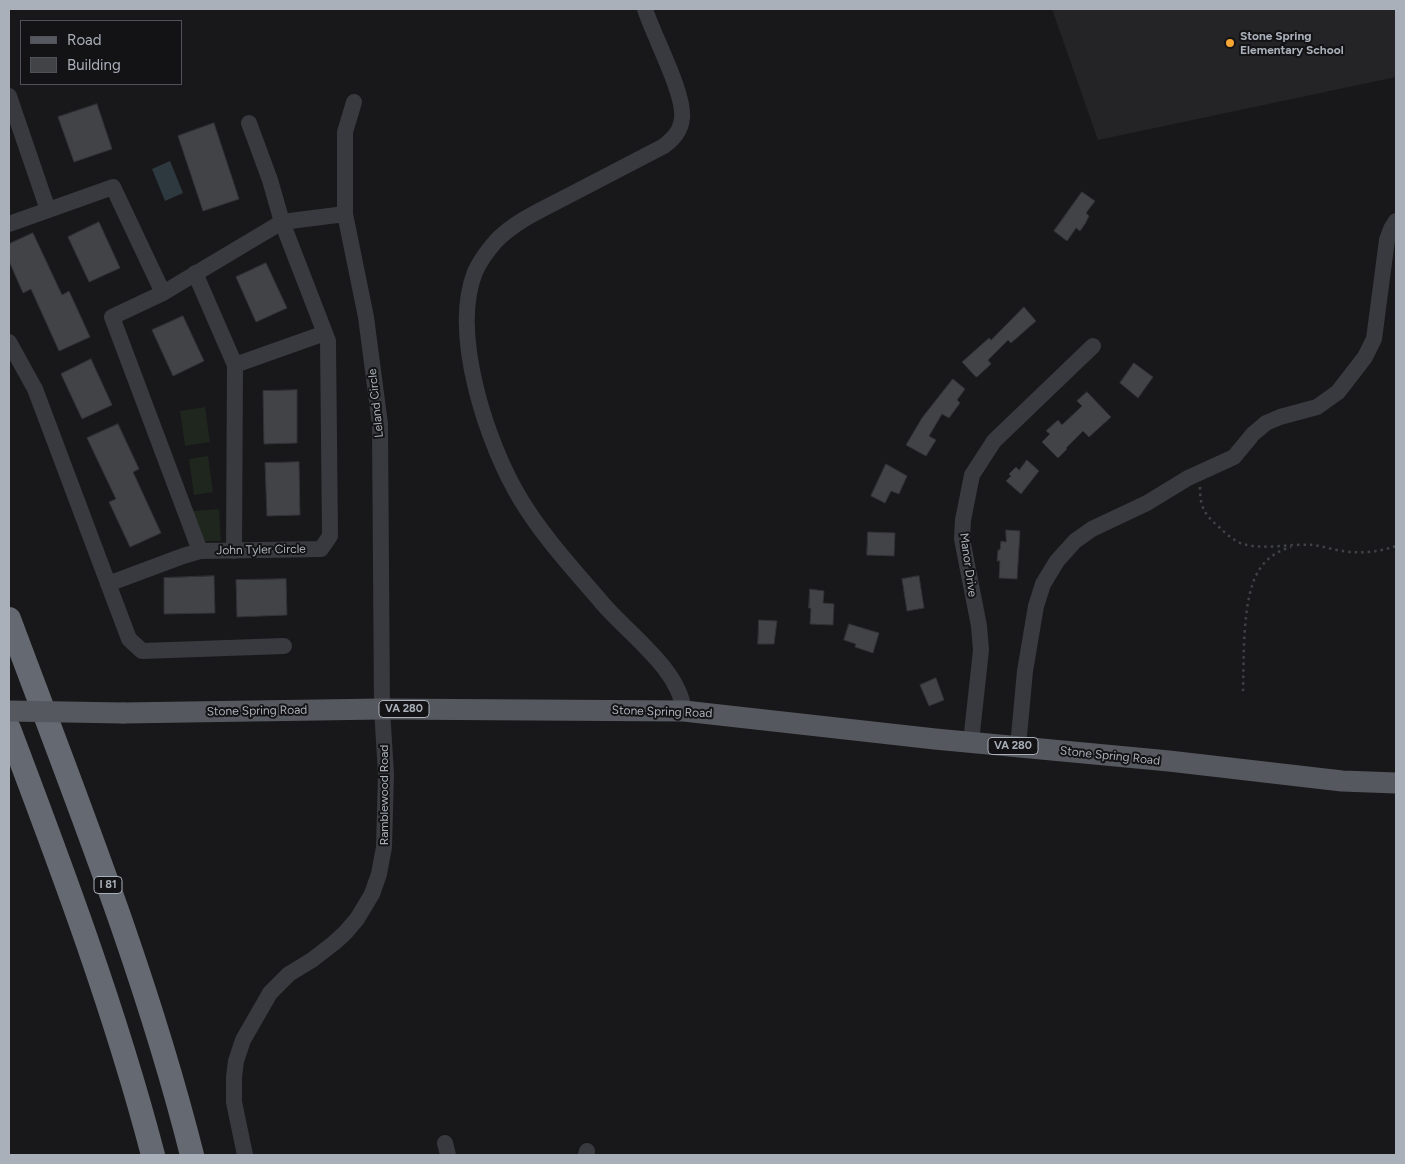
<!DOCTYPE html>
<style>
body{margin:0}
#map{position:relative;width:1405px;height:1164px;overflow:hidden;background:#18181a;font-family:Figtree,sans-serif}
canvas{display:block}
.frame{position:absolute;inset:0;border:10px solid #aab0ba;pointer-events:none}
.legend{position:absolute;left:20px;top:20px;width:162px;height:65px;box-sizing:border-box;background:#131315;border:1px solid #4f5257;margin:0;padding:6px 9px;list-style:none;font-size:15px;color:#aab0ba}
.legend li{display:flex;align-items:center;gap:10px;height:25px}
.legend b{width:25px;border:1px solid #4f5257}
</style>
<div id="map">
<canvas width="1405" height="1164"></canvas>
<div class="frame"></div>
<ul class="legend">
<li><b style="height:6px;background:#55585e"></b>Road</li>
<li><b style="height:14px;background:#424347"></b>Building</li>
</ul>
</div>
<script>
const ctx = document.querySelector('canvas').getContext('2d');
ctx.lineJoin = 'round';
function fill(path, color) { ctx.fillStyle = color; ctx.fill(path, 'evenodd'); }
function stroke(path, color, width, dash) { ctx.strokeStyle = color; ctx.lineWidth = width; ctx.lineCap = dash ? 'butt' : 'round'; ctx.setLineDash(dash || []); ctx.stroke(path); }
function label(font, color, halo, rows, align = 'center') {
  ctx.font = font + ' Figtree,sans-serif'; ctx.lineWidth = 4; ctx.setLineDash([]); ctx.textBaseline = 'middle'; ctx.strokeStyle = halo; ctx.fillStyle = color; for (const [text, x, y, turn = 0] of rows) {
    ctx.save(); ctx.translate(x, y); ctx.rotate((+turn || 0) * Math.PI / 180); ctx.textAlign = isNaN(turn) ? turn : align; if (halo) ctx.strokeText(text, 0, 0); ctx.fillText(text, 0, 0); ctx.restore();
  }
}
const built = new Path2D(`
 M1052 9H1396V77L1098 140Z`);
const green = new Path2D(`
 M205 407 210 442 185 446 180 411Z
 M208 456 213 492 194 495 189 459Z
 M219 509 221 541H204L192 511Z`);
const water = new Path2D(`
 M170 161 183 193 165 201 152 169Z`);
const building = new Path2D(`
 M97 104 112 149 74 162 58 117Z
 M214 123 239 199 203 211 178 136Z
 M1082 192 1095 201 1086 213 1089 216 1085 224 1080 231 1076 228 1067 241 1054 231Z
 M99 222 120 268 89 282 68 237Z
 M33 233 62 295 69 291 90 337 59 351 31 289 23 293 9 261V244Z
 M266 263 287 308 256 322 236 277Z
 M1024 307 1036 321 1011 343 1008 340 988 360 991 364 977 377 975 376 962 362 989 338 991 340Z
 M183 316 204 361 173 376 152 330Z
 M91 359 112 405 82 419 61 374Z
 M1134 363 1153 377 1138 398 1120 383Z
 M953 379 965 389 957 400 960 403 949 418 942 414 929 436 936 440 926 456 906 445 922 418Z
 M297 390V443L264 444 263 391Z
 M1087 392 1111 417 1089 437 1083 431 1066 448 1067 449 1058 458 1042 442 1050 434 1046 431 1058 420 1062 425 1082 406 1077 401Z
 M118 424 139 469 133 472 161 533 130 547 109 502 116 499 87 438Z
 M1027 460 1039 471 1021 494 1006 481 1011 476 1009 474 1016 467 1019 470Z
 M299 462 300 515 267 516 265 463Z
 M886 464 907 476 899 494 891 491 885 503 871 496Z
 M1006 530 1020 531 1017 579 999 578 1000 561H997L998 550H1000L1001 541 1006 542Z
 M868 532 895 533 894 556 867 555Z
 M214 576 215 613 164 614V578Z
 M919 576 924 608 907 611 902 579Z
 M286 579 287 615 237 617 236 580Z
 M810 589 824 591 823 603 834 604 833 625 810 624 811 608H809Z
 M759 620 777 621 774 644H758Z
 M849 624 879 633 873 653 855 647 856 644 844 640Z
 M936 678 944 700 929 706 920 685Z`);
const path = new Path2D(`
 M1200 487C1200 507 1204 514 1219 527 1225 533 1232 539 1240 543 1261 551 1291 543 1313 545 1323 546 1333 550 1343 551 1361 554 1379 552 1396 546
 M1243 691C1244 659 1242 598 1258 572 1265 559 1277 551 1291 547`);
const minor = new Path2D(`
 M645 9C653 35 685 94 682 118 681 131 673 139 664 146 631 163 599 180 566 197 543 209 515 221 496 241 488 250 480 261 475 272 450 335 488 446 521 500 544 538 575 571 603 604 630 635 679 669 684 711
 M9 96 48 210
 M249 123 270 180 282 222 328 341 330 536 321 549 200 551 112 317 163 293 282 222 345 214
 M9 224 113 187 163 293
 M195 273 235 365 234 551
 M9 342 35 389 129 639 142 651 284 646
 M235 365 325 333
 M108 584 183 556 200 551
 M971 742 981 650 979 626 962 539 963 520 972 475 994 441 1093 346
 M1018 747 1025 671 1036 606 1043 584 1057 561 1075 541 1092 529 1147 503 1188 478 1234 457 1253 434 1266 423 1280 417 1317 407 1338 392 1365 357 1374 339 1387 240 1391 229 1396 221
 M445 1143 448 1155
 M245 1155 234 1102V1077L236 1061 243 1040 270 993 289 974 312 960 334 943 345 933 357 919 372 894 379 874 384 847 386 774 382 709 380 424 366 317 345 214V132L354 102
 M586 1155 587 1151`);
const major = new Path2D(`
 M123 713 382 709 684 711 935 739 1169 761 1342 781 1396 783`);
const highway = new Path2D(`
 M9 619C75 796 146 972 192 1155
 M9 729C62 869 115 1010 153 1155`);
const majorBridge = new Path2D(`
 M9 711 123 713`);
const markers = [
 [1230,43,5,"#f7a633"]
];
const shields = [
 [404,709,50],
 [1013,746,50],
 [108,885,28]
];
const shieldNames = [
 ["VA 280",404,709],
 ["VA 280",1013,746],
 ["I 81",108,885]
];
const poiNames = [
 ["Stone Spring",1240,36],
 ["Elementary School",1240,50]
];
const streetNames = [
 ["Leland Circle",376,403,-96],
 ["John Tyler Circle",261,550,-1],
 ["Manor Drive",968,565,82],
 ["Stone Spring Road",257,711,-1],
 ["Stone Spring Road",662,712,2],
 ["Stone Spring Road",1110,756,6],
 ["Ramblewood Road",384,795,-90]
];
fill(built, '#242427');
fill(green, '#1e261e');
fill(water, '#2d383f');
fill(building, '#424347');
stroke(building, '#323236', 1);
stroke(path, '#3f4246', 2.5, [2.5, 4]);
stroke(minor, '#393a3f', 16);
stroke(major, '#55585e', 21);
stroke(highway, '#656971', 24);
stroke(majorBridge, '#55585e', 21);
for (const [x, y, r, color] of markers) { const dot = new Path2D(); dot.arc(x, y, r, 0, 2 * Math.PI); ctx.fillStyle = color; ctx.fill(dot); stroke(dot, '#131315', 2); }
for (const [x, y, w] of shields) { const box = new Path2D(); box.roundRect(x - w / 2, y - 8.5, w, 17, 4); ctx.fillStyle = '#131315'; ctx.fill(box); stroke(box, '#aab0ba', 1); }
label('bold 11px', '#aab0ba', null, shieldNames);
label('bold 12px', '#aab0ba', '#131315', poiNames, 'left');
label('12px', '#aab0ba', '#131315', streetNames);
</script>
